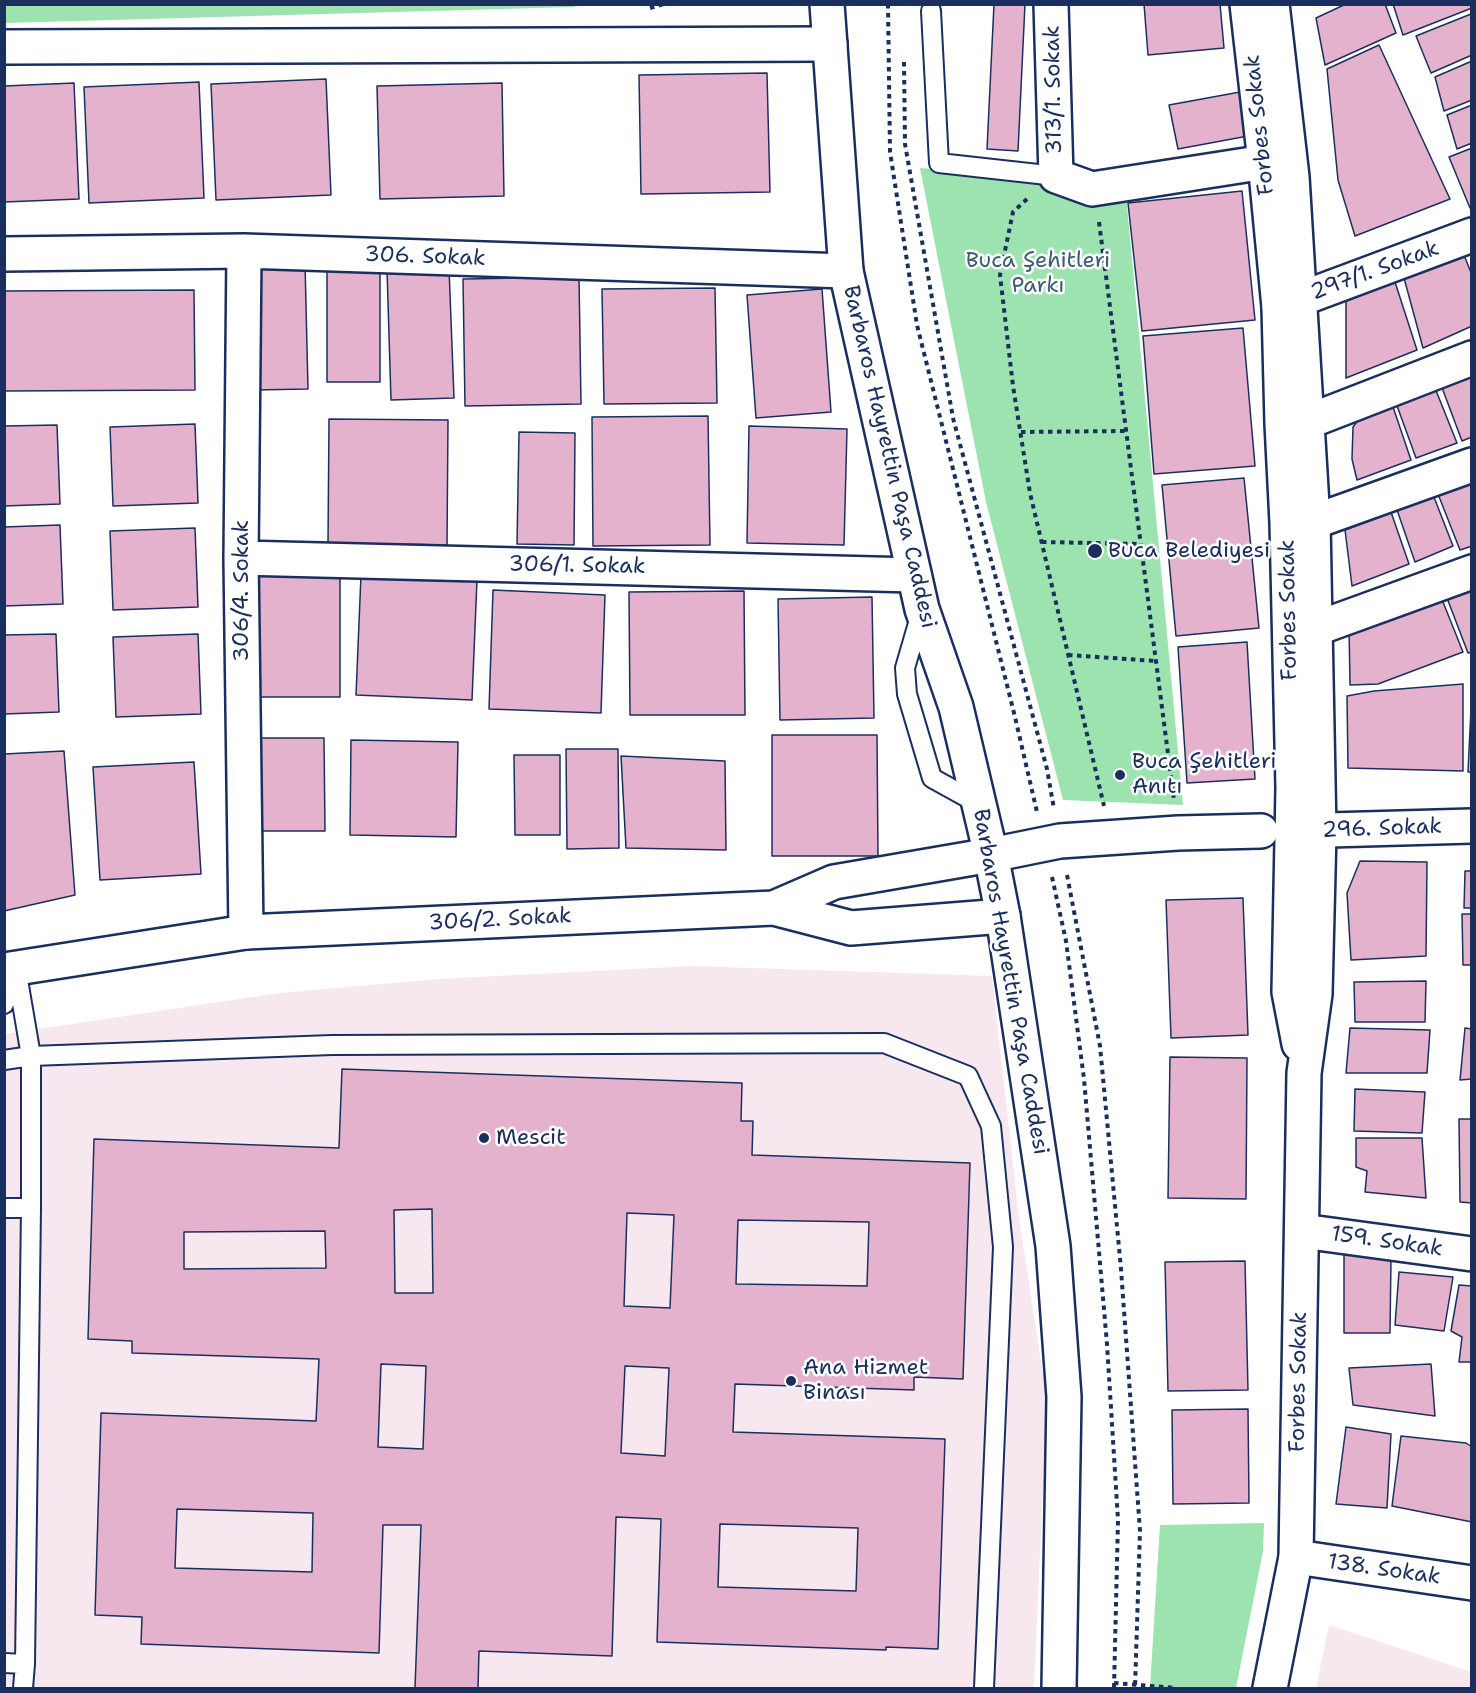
<!DOCTYPE html>
<meta charset="utf-8">
<style>
body{margin:0}
#map{position:relative;width:1476px;height:1693px;overflow:hidden;background:#fff;font-family:"Shantell Sans",sans-serif}
canvas{display:block}
.frame{position:absolute;inset:0;border:6px solid #1b2f5e;pointer-events:none}
</style>
<div id="map">
<canvas width="1476" height="1693"></canvas>
<div class="frame"></div>
</div>
<script>
const ctx = document.querySelector('canvas').getContext('2d');
ctx.lineJoin = 'round';
function fill(path, color) { ctx.fillStyle = color; ctx.fill(path, 'evenodd'); }
function stroke(path, color, width, dash) { ctx.strokeStyle = color; ctx.lineWidth = width; ctx.lineCap = dash ? 'butt' : 'round'; ctx.setLineDash(dash || []); ctx.stroke(path); }
function label(font, color, halo, rows, align = 'center') {
  ctx.font = font + ' "Shantell Sans",sans-serif'; ctx.lineWidth = 5; ctx.setLineDash([]); ctx.textBaseline = 'middle'; ctx.strokeStyle = halo; ctx.fillStyle = color; for (const [text, x, y, turn = 0] of rows) {
    ctx.save(); ctx.translate(x, y); ctx.rotate((+turn || 0) * Math.PI / 180); ctx.textAlign = isNaN(turn) ? turn : align; if (halo) ctx.strokeText(text, 0, 0); ctx.fillText(text, 0, 0); ctx.restore();
  }
}
const built = new Path2D(`
 M692 966 992 976 1019 1218 1047 1400 1034 1688H5V1034L279 993 438 979Z
 M1329 1625 1471 1672V1688H1316Z`);
const green = new Path2D(`
 M4 5 5 4 580 5 573 7 5 23Z
 M920 168 1125 184 1183 805 1063 800 986 502Z
 M1264 1523 1263 1551 1236 1688H1150L1160 1525Z`);
const building = new Path2D(`
 M994 4H1025L1018 151 987 149Z
 M1144 4H1220L1224 48 1148 55Z
 M1346 4H1385L1396 33 1325 65 1316 18Z
 M1393 4H1470L1472 8 1403 35Z
 M1471 14 1472 55 1431 73 1416 36Z
 M1379 45 1450 199 1355 236 1338 180 1327 69Z
 M1472 61V100L1444 111 1435 77Z
 M767 73 770 192 641 194 639 75Z
 M326 79 331 195 216 200 211 84Z
 M199 82 204 198 89 203 84 87Z
 M74 83 79 199 4 202V86Z
 M502 83 504 196 380 199 377 86Z
 M1240 92 1248 136 1178 149 1169 105Z
 M1472 105V143L1457 149 1447 115Z
 M1472 148V207L1470 208 1449 157Z
 M1242 191 1255 320 1142 331 1128 203Z
 M1464 255 1472 275V326L1423 348 1404 278Z
 M305 263 308 389 254 390 252 264Z
 M327 267H380V382H327Z
 M449 268 454 398 391 400 387 270Z
 M579 277 581 404 465 406 463 279Z
 M1395 282 1417 350 1346 378V301Z
 M715 288 717 403 604 404 602 289Z
 M822 289 831 412 756 418 747 295Z
 M194 290 195 390 4 391V291Z
 M1243 328 1255 466 1154 474 1143 336Z
 M1472 372V437L1462 441 1441 385Z
 M1435 388 1457 443 1416 458 1396 403Z
 M1392 404 1411 460 1357 480 1352 459 1353 427 1361 416Z
 M708 416 710 545 593 546 592 417Z
 M329 419 448 420 447 545 328 543Z
 M195 424 198 503 113 506 110 427Z
 M57 425 60 504 4 506V426Z
 M749 426 847 429 844 545 747 543Z
 M519 432 575 433 574 545 517 544Z
 M1244 478 1259 628 1176 636 1162 485Z
 M1472 482V546L1460 550 1438 494Z
 M1432 492 1453 546 1415 562 1396 507Z
 M1391 512 1409 564 1352 586 1345 530Z
 M60 525 63 604 4 606V527Z
 M195 528 198 607 113 610 110 531Z
 M255 575H340V697H256Z
 M361 575 477 580 472 700 356 695Z
 M493 590 605 595 601 713 489 709Z
 M1472 590V652L1468 653 1447 598Z
 M744 591 745 715H630L629 592Z
 M1439 592 1463 652 1378 684 1350 685 1349 626Z
 M872 597 874 718 780 720 778 599Z
 M56 634 59 712 4 714V635Z
 M198 634 201 714 116 717 113 637Z
 M1247 642 1255 779 1187 783 1178 647Z
 M1463 684V771L1348 768 1347 696 1374 691Z
 M1472 688V772H1468Z
 M772 735H877L878 856H772Z
 M261 738H324L325 831H262Z
 M351 740 458 742 456 837 350 835Z
 M566 749H618L619 848 567 849Z
 M64 751 75 895 4 911V754Z
 M514 755H560V835H515Z
 M621 756 725 761 726 850 626 848Z
 M194 762 201 874 100 880 93 767Z
 M1360 861 1427 862 1426 956 1351 960 1347 893Z
 M1465 871H1472V908H1464Z
 M1243 898 1248 1035 1171 1038 1166 900Z
 M1462 914H1472V965H1463Z
 M1426 981 1425 1022H1355L1354 982Z
 M1350 1028 1430 1030 1427 1073H1346Z
 M1465 1028 1472 1029V1079L1460 1080Z
 M1170 1057 1247 1058 1246 1199 1168 1198Z
 M342 1069 742 1083 741 1121H753L752 1155 970 1163 963 1379 914 1377V1390L735 1384 733 1432 945 1439 938 1649 886 1647V1650L657 1642 661 1519 616 1517 612 1656 479 1651 478 1688H415L421 1525H383L379 1653 141 1644 142 1617 95 1615 101 1413 316 1421 319 1359 132 1353V1341L88 1339 94 1139 339 1148ZM432 1209 433 1293H395L394 1210ZM627 1213 674 1215 670 1308 624 1306ZM738 1220 869 1222 867 1286 736 1284ZM325 1231 326 1268 184 1269V1232ZM381 1364 426 1366 423 1449 378 1447ZM625 1366 669 1368 665 1456 621 1453ZM177 1509 313 1513 312 1572 175 1568ZM720 1524 858 1528 856 1591 718 1587Z
 M1355 1089 1425 1092 1422 1133 1354 1131Z
 M1459 1119H1472V1203L1460 1202Z
 M1356 1138H1422L1426 1198 1365 1192 1367 1171 1356 1167Z
 M1344 1254 1391 1258 1390 1333H1344Z
 M1245 1261 1248 1390 1168 1391 1165 1262Z
 M1399 1272 1453 1277 1444 1331 1395 1325Z
 M1459 1285 1472 1286V1362H1459L1462 1337 1451 1331Z
 M1431 1364 1435 1416 1353 1405 1349 1368Z
 M1248 1409 1249 1503 1173 1504 1172 1410Z
 M1346 1427 1391 1434 1387 1508 1336 1504Z
 M1401 1436 1466 1443 1472 1447V1522L1392 1506Z`);
const path = new Path2D(`
 M888 4 890 152 917 325 1015 717 1037 812
 M650 8 664 4
 M904 62 905 144 953 418 1047 769 1054 809
 M1027 199 1013 212 1000 275 1013 386 1030 493 1104 806
 M1099 222 1174 800
 M1021 432 1126 431
 M1042 542 1141 544
 M1068 655 1156 661
 M1067 875 1100 1046 1121 1269 1140 1531 1135 1688
 M1052 877 1066 941 1084 1079 1107 1344 1118 1520 1114 1688
 M1114 1683 1176 1688`);
const service = new Path2D(`
 M931 11 939 163 1056 176
 M921 613 905 668 907 694 932 778 979 804
 M16 968 31 1056V1208L25 1664 23 1688
 M4 1004 14 973
 M4 1060 31 1056 332 1045 884 1043 968 1076 991 1126 1003 1247 984 1688
 M4 1208H31
 M4 1663 25 1664`);
const minor = new Path2D(`
 M1051 4 1056 176 1092 189 1265 162
 M4 47 830 44
 M244 251 241 558 246 932
 M4 254 244 251 846 271
 M1279 307 1472 235
 M1307 422 1472 358
 M1313 522 1472 465
 M241 558 914 575
 M1315 629 1472 572
 M991 855 1060 841 1178 833 1261 831
 M1296 1557 1472 1583`);
const tertiary = new Path2D(`
 M1293 831 1472 826
 M774 908 851 928 1003 916
 M4 970 246 932 774 908 834 882 991 855
 M1302 1231 1472 1254`);
const secondary = new Path2D(`
 M827 4 846 271 922 609 956 707 991 855 1003 916 1053 1246 1064 1397 1059 1688
 M1247 4 1265 162 1279 307 1282 424 1287 523 1293 788 1289 992 1299 1044
 M1270 1688 1296 1557 1304 1073 1315 994 1319 832 1313 522 1292 177 1272 4`);
const markers = [
 [1095,551,8,"#1b2f5e"],
 [1120,775,6,"#1b2f5e"],
 [484,1138,6,"#1b2f5e"],
 [791,1381,6,"#1b2f5e"]
];
const streetNames = [
 ["313/1. Sokak",1054,90,-91],
 ["Forbes Sokak",1260,125,-96],
 ["306. Sokak",425,257,2],
 ["297/1. Sokak",1375,271,-20],
 ["Barbaros Hayrettin Paşa Caddesi",889,457,77],
 ["306/1. Sokak",577,566,1],
 ["306/4. Sokak",242,591,-90],
 ["Forbes Sokak",1289,610,-91],
 ["296. Sokak",1382,829,-2],
 ["306/2. Sokak",500,920,-3],
 ["Barbaros Hayrettin Paşa Caddesi",1010,982,80],
 ["159. Sokak",1387,1242,8],
 ["Forbes Sokak",1299,1382,-89],
 ["138. Sokak",1384,1570,8]
];
const parkNames = [
 ["Buca Şehitleri",1038,261],
 ["Parkı",1038,286]
];
const poiNames = [
 ["Buca Belediyesi",1108,551],
 ["Buca Şehitleri",1132,762],
 ["Anıtı",1132,787],
 ["Mescit",496,1138],
 ["Ana Hizmet",803,1368],
 ["Binası",803,1393]
];
fill(built, '#f7e8f0');
fill(green, '#9de3b0');
fill(building, '#e5b2ce');
stroke(building, '#1b2f5e', 1.5);
stroke(service, '#1b2f5e', 22);
stroke(minor, '#1b2f5e', 38);
stroke(tertiary, '#1b2f5e', 38);
stroke(secondary, '#1b2f5e', 38);
stroke(path, '#1b2f5e', 4, [4.5, 4.5]);
stroke(service, '#fff', 18);
stroke(minor, '#fff', 33);
stroke(tertiary, '#fff', 33);
stroke(secondary, '#fff', 33);
for (const [x, y, r, color] of markers) { const dot = new Path2D(); dot.arc(x, y, r, 0, 2 * Math.PI); ctx.fillStyle = color; ctx.fill(dot); stroke(dot, '#fff', 2); }
label('22px', '#1b2f5e', '#fff', streetNames);
label('22px', '#3c5c72', '#fff', parkNames);
label('22px', '#1b2f5e', '#fff', poiNames, 'left');
</script>
